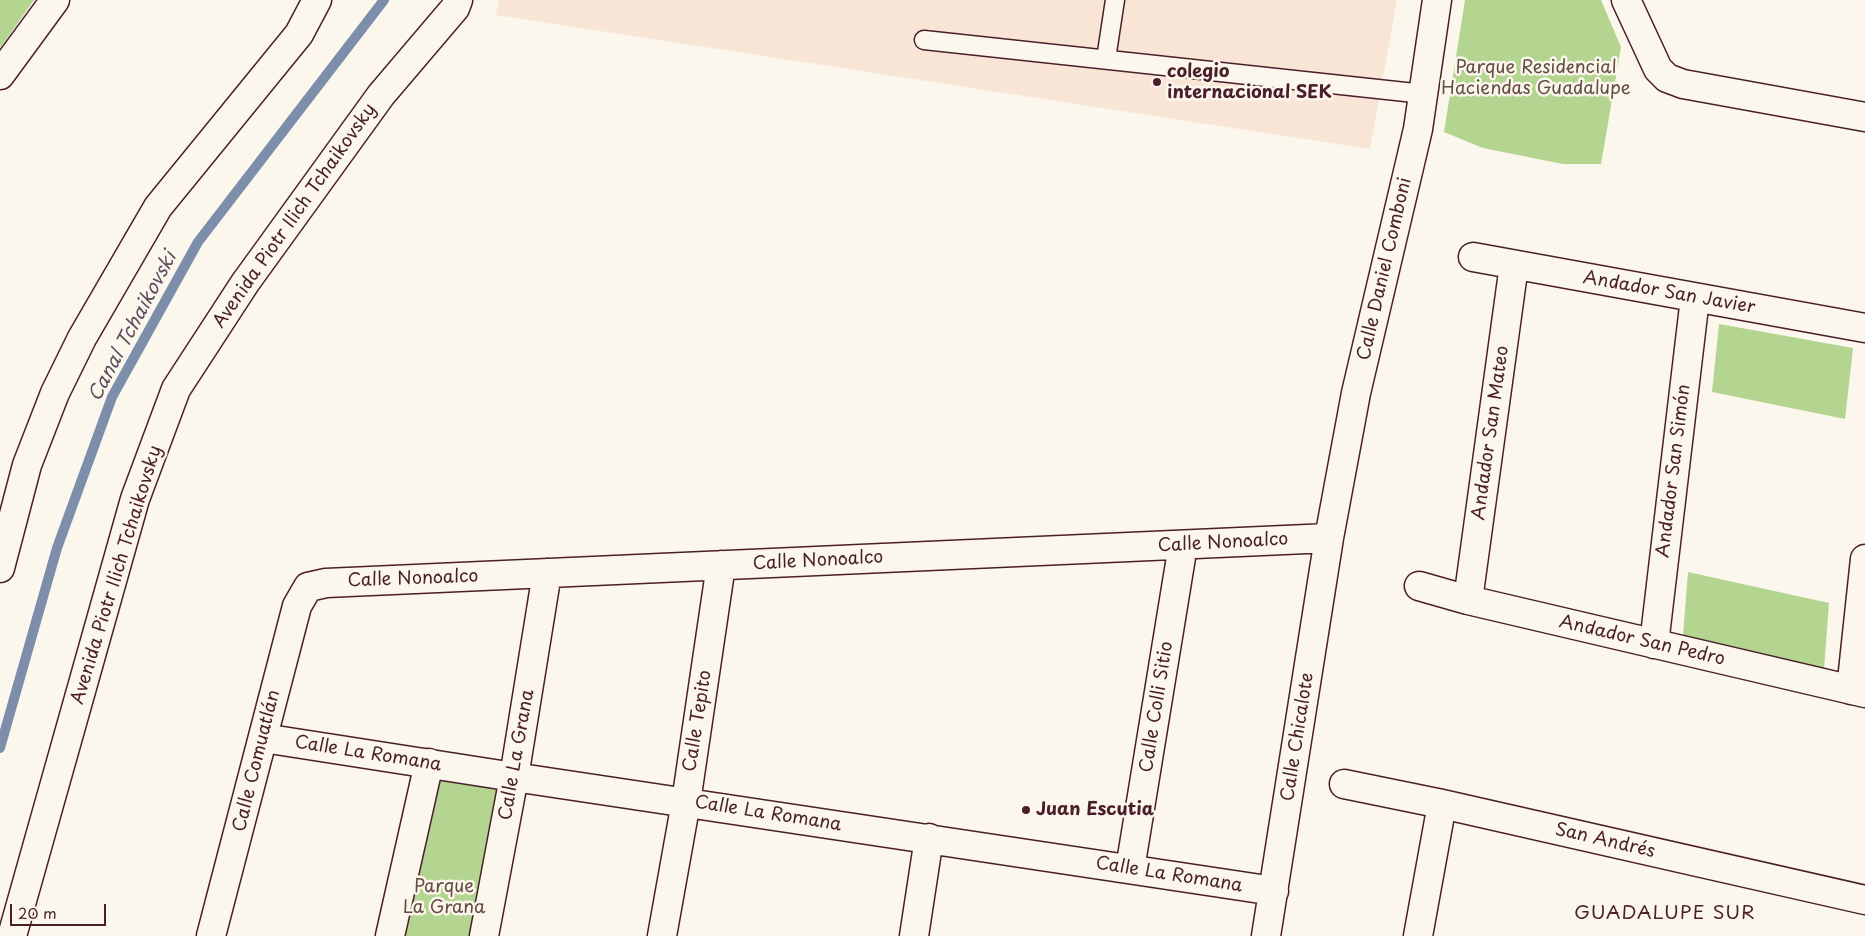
<!DOCTYPE html>
<meta charset="utf-8">
<style>
body{margin:0}
#map{position:relative;width:1865px;height:936px;overflow:hidden;background:#fbf7ec;font-family:"Playpen Sans",sans-serif}
canvas{display:block}
.scale{position:absolute;left:10px;top:904px;width:96px;height:22px;box-sizing:border-box;border:2px solid #4a1f2b;border-top:0;padding-left:6px;font-size:15px;line-height:18px;white-space:nowrap;color:#4a1f2b;-webkit-text-stroke:4px #fbf7ec;paint-order:stroke}
</style>
<div id="map">
<canvas width="1865" height="936"></canvas>
<div class="scale">20 m</div>
</div>
<script>
const ctx = document.querySelector('canvas').getContext('2d');
ctx.lineJoin = 'round';
function fill(path, color) { ctx.fillStyle = color; ctx.fill(path, 'evenodd'); }
function stroke(path, color, width, dash) { ctx.strokeStyle = color; ctx.lineWidth = width; ctx.lineCap = dash ? 'butt' : 'round'; ctx.setLineDash(dash || []); ctx.stroke(path); }
function label(font, color, halo, rows, align = 'center') {
  ctx.font = font + ' "Playpen Sans",sans-serif'; ctx.lineWidth = 5; ctx.setLineDash([]); ctx.textBaseline = 'middle'; ctx.strokeStyle = halo; ctx.fillStyle = color; for (const [text, x, y, turn = 0] of rows) {
    ctx.save(); ctx.translate(x, y); ctx.rotate((+turn || 0) * Math.PI / 180); ctx.textAlign = isNaN(turn) ? turn : align; if (halo) ctx.strokeText(text, 0, 0); ctx.fillText(text, 0, 0); ctx.restore();
  }
}
const built = new Path2D(`
 M499 0H1397L1370 149 496 15Z`);
const green = new Path2D(`
 M0 0H34L0 48Z
 M1465 0H1601L1621 47 1601 164H1563L1483 148 1444 132Z
 M1719 324 1853 348 1845 419 1712 392Z
 M1688 572 1829 603 1824 669 1683 636Z
 M434 776 502 787 472 936H400Z`);
const stream = new Path2D(`
 M0 748 57 548 112 397 198 242 384 0`);
const lane = new Path2D(`
 M924 40 1424 94
 M1106 59 1115 0`);
const street = new Path2D(`
 M1626 0 1658 69 1667 78 1683 84 1865 117
 M0 75 55 0
 M1473 257 1865 328
 M1419 586 1468 600 1865 693
 M1468 600 1514 265
 M1654 644 1695 298
 M1851 690 1865 559
 M263 738 514 777 1274 891
 M1344 784 1442 804 1865 900
 M1130 869 1183 545
 M211 936 297 606 308 587 326 583 1329 538
 M390 936 429 763
 M484 936 514 777 547 573
 M662 936 686 802 721 565
 M914 936 929 838
 M1266 936 1329 538 1356 393 1418 129 1437 0
 M1418 936 1442 804`);
const secondary = new Path2D(`
 M0 568 27 465 55 393 82 338 158 207 299 34 317 0
 M12 936 135 499 176 389 245 283 381 95 455 8 458 0`);
const markers = [
 [1157,82,5,"#4a1f2b"],
 [1026,810,5,"#4a1f2b"]
];
const parkNames = [
 ["Parque Residencial",1536,68],
 ["Haciendas Guadalupe",1536,89],
 ["Parque",444,887],
 ["La Grana",444,908]
];
const poiNames = [
 ["colegio",1167,72],
 ["internacional SEK",1167,93],
 ["Juan Escutia",1036,810]
];
const streetNames = [
 ["Avenida Piotr Ilich Tchaikovsky",295,216,-55],
 ["Calle Daniel Comboni",1385,269,-77],
 ["Andador San Javier",1669,293,10],
 ["Andador San Mateo",1491,433,-82],
 ["Andador San Simón",1674,471,-83],
 ["Calle Nonoalco",1223,543,-3],
 ["Calle Nonoalco",818,561,-3],
 ["Avenida Piotr Ilich Tchaikovsky",117,575,-73],
 ["Calle Nonoalco",413,579,-2],
 ["Andador San Pedro",1642,641,13],
 ["Calle Colli Sitio",1157,707,-81],
 ["Calle Tepito",698,721,-81],
 ["Calle Chicalote",1298,737,-81],
 ["Calle La Romana",368,754,9],
 ["Calle La Grana",517,755,-80],
 ["Calle Comuatlán",257,761,-76],
 ["Calle La Romana",768,814,9],
 ["San Andrés",1605,841,13],
 ["Calle La Romana",1169,875,9]
];
const waterNames = [
 ["Canal Tchaikovski",133,327,-62]
];
const neighbourhoodNames = [
 ["GUADALUPE SUR",1665,914]
];
fill(built, '#f8e5d6');
fill(green, '#b4d58f');
stroke(stream, '#7c8eaa', 10);
stroke(lane, '#4a1f2b', 21);
stroke(street, '#4a1f2b', 31);
stroke(secondary, '#4a1f2b', 31);
stroke(lane, '#fbf7ec', 18);
stroke(street, '#fbf7ec', 28);
stroke(secondary, '#fbf7ec', 28);
for (const [x, y, r, color] of markers) { const dot = new Path2D(); dot.arc(x, y, r, 0, 2 * Math.PI); ctx.fillStyle = color; ctx.fill(dot); stroke(dot, '#fbf7ec', 2); }
label('18px', '#644c44', '#fbf7ec', parkNames);
label('bold 18px', '#4a1f2b', '#fbf7ec', poiNames, 'left');
label('18px', '#4a1f2b', '#fbf7ec', streetNames);
label('italic 19px', '#5f4d60', '#fbf7ec', waterNames);
ctx.letterSpacing = '1px';
label('19px', '#4a1f2b', '#fbf7ec', neighbourhoodNames);
ctx.letterSpacing = '0px';
</script>
